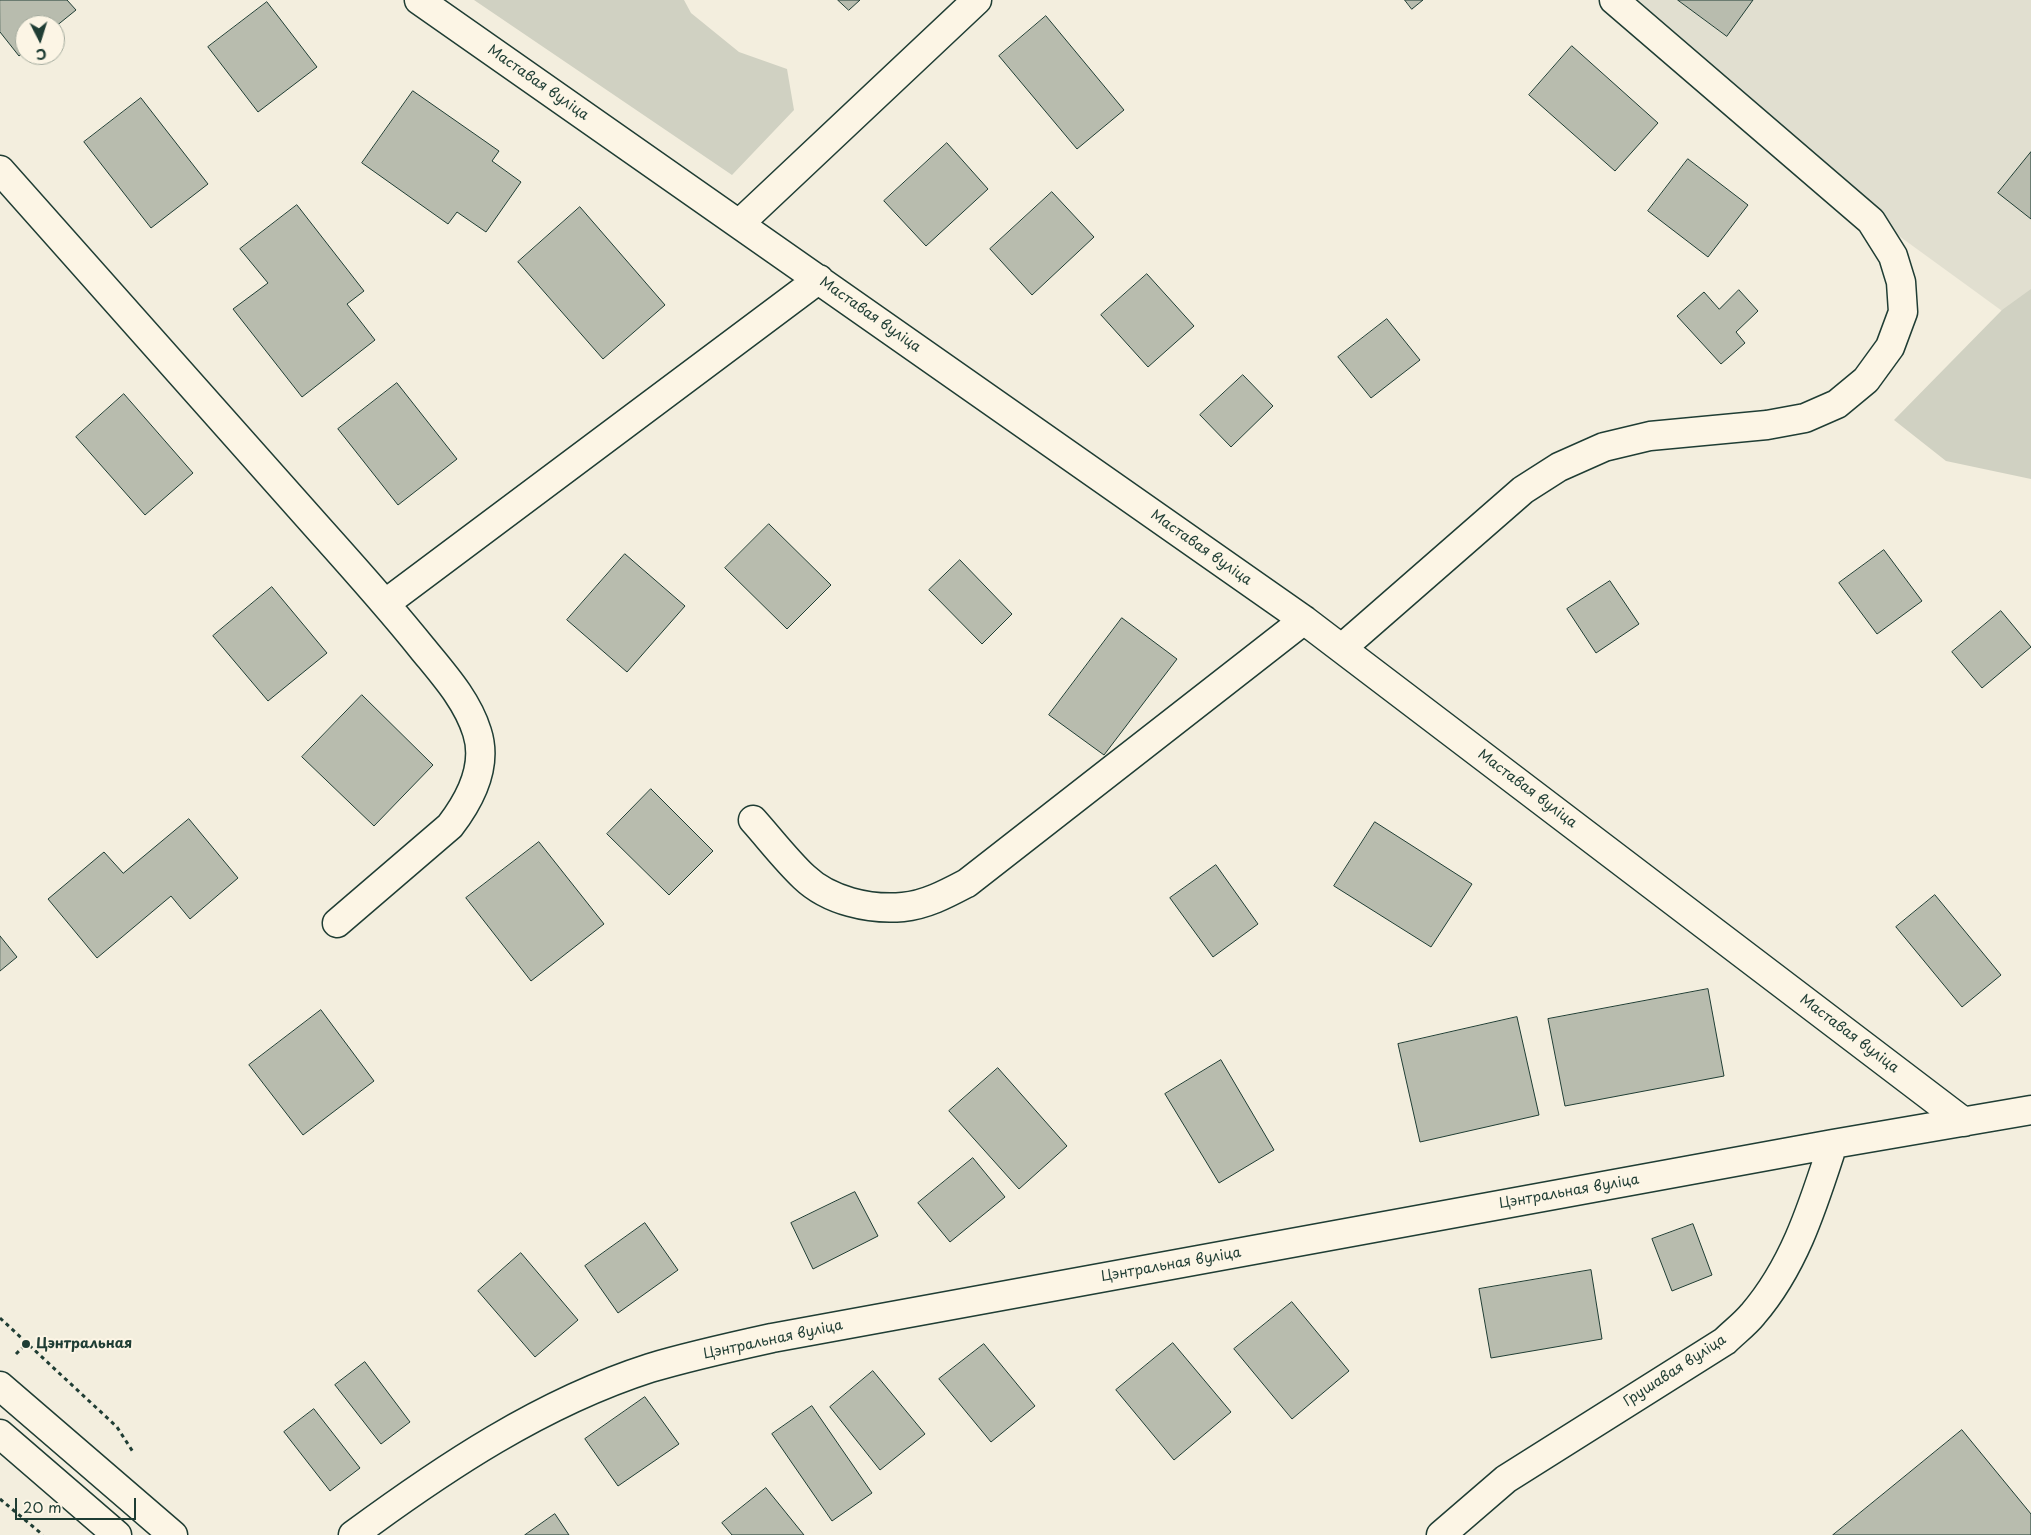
<!DOCTYPE html>
<meta charset="utf-8">
<style>
body{margin:0}
#map{position:relative;width:2031px;height:1535px;overflow:hidden;background:#f3eede;font-family:"Playpen Sans",sans-serif}
canvas{display:block}
.north{position:absolute;left:15px;top:15px;width:50px;height:50px;box-sizing:border-box;background:#fcf5e5;border:1px solid #a4ab9e;border-radius:50%;rotate:175deg;font-size:14px;font-weight:700;line-height:20px;text-align:center;color:#1f3d34}
.north::after{content:'';display:block;margin:auto;width:18px;height:22px;background:#1f3d34;clip-path:polygon(50% 0,100% 100%,50% 72%,0 100%)}
.scale{position:absolute;left:15px;top:1498px;width:121px;height:22px;box-sizing:border-box;border:2px solid #1f3d34;border-top:0;padding-left:6px;font-size:15px;line-height:18px;white-space:nowrap;color:#1f3d34;-webkit-text-stroke:4px #fcf5e5;paint-order:stroke}
</style>
<div id="map">
<canvas width="2031" height="1535"></canvas>
<div class="north">С</div>
<div class="scale">20 m</div>
</div>
<script>
const ctx = document.querySelector('canvas').getContext('2d');
ctx.lineJoin = 'round';
function fill(path, color) { ctx.fillStyle = color; ctx.fill(path, 'evenodd'); }
function stroke(path, color, width, dash) { ctx.strokeStyle = color; ctx.lineWidth = width; ctx.lineCap = dash ? 'butt' : 'round'; ctx.setLineDash(dash || []); ctx.stroke(path); }
function label(font, color, halo, rows, align = 'center') {
  ctx.font = font + ' "Playpen Sans",sans-serif'; ctx.lineWidth = 4; ctx.setLineDash([]); ctx.textBaseline = 'middle'; ctx.strokeStyle = halo; ctx.fillStyle = color; for (const [text, x, y, turn = 0] of rows) {
    ctx.save(); ctx.translate(x, y); ctx.rotate((+turn || 0) * Math.PI / 180); ctx.textAlign = isNaN(turn) ? turn : align; if (halo) ctx.strokeText(text, 0, 0); ctx.fillText(text, 0, 0); ctx.restore();
  }
}
const built = new Path2D(`
 M1614 0H2031V332L1840 193Z`);
const green = new Path2D(`
 M474 0H684L691 13 739 52 787 69 794 110 732 175Z
 M2031 289V479L1946 461 1894 420 2002 310Z`);
const building = new Path2D(`
 M0 0H67L76 10 55 27V25H25V51L19 56 0 32Z
 M838 0H860L849 10Z
 M1405 0H1423L1412 9Z
 M1678 0H1753L1727 36Z
 M267 2 317 67 258 112 208 47Z
 M1046 16 1124 110 1077 149 999 56Z
 M1572 46 1658 123 1615 171 1529 95Z
 M413 91 499 151 492 161 521 182 486 232 457 212 448 224 362 163Z
 M141 98 208 184 151 228 84 142Z
 M947 143 988 189 926 246 884 201Z
 M2031 152V219L1998 193Z
 M1688 159 1748 205 1708 257 1648 211Z
 M1052 192 1094 237 1032 295 990 249Z
 M297 205 364 291 347 304 375 340 302 397 233 309 268 283 240 249Z
 M580 207 665 305 603 359 518 262Z
 M1147 274 1194 326 1148 367 1101 315Z
 M1739 290 1758 311 1736 332 1745 343 1721 364 1677 316 1704 292 1719 309Z
 M1387 319 1420 360 1371 398 1338 357Z
 M1243 375 1273 406 1231 447 1200 415Z
 M397 383 457 459 398 505 338 429Z
 M124 394 193 473 145 515 76 437Z
 M769 524 831 585 787 629 725 568Z
 M1884 550 1922 601 1877 634 1839 583Z
 M625 554 685 606 627 672 567 620Z
 M960 560 1012 614 982 644 929 590Z
 M1610 581 1639 624 1596 653 1567 609Z
 M272 587 327 653 268 701 213 636Z
 M2001 611 2031 647 1982 688 1952 652Z
 M1122 618 1177 659 1104 755 1049 715Z
 M362 695 433 765 374 826 302 757Z
 M651 789 713 851 669 895 607 834Z
 M189 819 238 878 190 919 171 896 97 958 48 899 104 852 123 873Z
 M1375 822 1472 884 1431 947 1334 886Z
 M539 842 604 924 531 981 466 898Z
 M1216 865 1258 924 1213 957 1170 898Z
 M1935 895 2001 975 1962 1007 1896 927Z
 M0 936 17 957 0 971Z
 M1708 989 1724 1076 1565 1106 1548 1019Z
 M321 1010 374 1081 303 1135 249 1065Z
 M1517 1017 1539 1115 1420 1142 1398 1044Z
 M1221 1060 1274 1150 1219 1183 1165 1094Z
 M998 1068 1067 1146 1019 1189 949 1111Z
 M973 1158 1005 1197 950 1242 918 1203Z
 M855 1192 878 1236 813 1269 791 1223Z
 M645 1223 678 1270 618 1313 585 1266Z
 M1693 1224 1712 1275 1672 1291 1652 1239Z
 M521 1253 578 1320 535 1357 478 1291Z
 M1591 1270 1602 1339 1491 1358 1479 1289Z
 M1292 1302 1349 1371 1292 1419 1234 1349Z
 M1173 1343 1231 1412 1174 1460 1116 1390Z
 M984 1344 1035 1406 991 1442 939 1379Z
 M365 1362 410 1422 381 1444 335 1385Z
 M873 1371 925 1434 880 1470 830 1407Z
 M645 1397 679 1444 618 1486 585 1439Z
 M812 1406 872 1493 832 1521 772 1434Z
 M314 1409 360 1468 330 1491 284 1432Z
 M1962 1430 2031 1514V1535H1833Z
 M766 1488 804 1535H732L722 1523Z
 M555 1514 569 1535H525Z`);
const path = new Path2D(`
 M0 1318 117 1427 133 1452
 M16 1354 26 1344
 M0 1499 43 1535`);
const minor = new Path2D(`
 M419 0 1304 620 1964 1122
 M0 170C107 290 214 410 320 530 355 569 390 608 422 648 444 675 467 700 477 732 488 766 470 800 450 826L337 923
 M739 224 977 0
 M386 603 819 279
 M1342 648 1523 490 1559 467 1604 447 1650 436 1767 425 1805 418 1837 404 1866 380 1890 347 1903 312 1901 282 1893 256 1871 221 1614 0
 M753 820C770 839 786 860 804 877 829 901 870 910 903 907 926 905 948 893 967 883L1304 620
 M353 1535C444 1468 541 1403 650 1368 690 1356 731 1347 772 1338L1833 1144 2031 1110
 M1441 1535 1506 1479 1725 1341C1734 1332 1745 1324 1753 1314 1795 1265 1813 1205 1833 1144`);
const major = new Path2D(`
 M0 1386 173 1535
 M0 1434 117 1535`);
const markers = [
 [26,1344,5,"#1f3d34"]
];
const streetNames = [
 ["Маставая вуліца",538,83,35],
 ["Маставая вуліца",870,315,35],
 ["Маставая вуліца",1201,548,35],
 ["Маставая вуліца",1527,789,37],
 ["Маставая вуліца",1849,1034,37],
 ["Цэнтральная вуліца",1569,1192,-10],
 ["Цэнтральная вуліца",1171,1265,-10],
 ["Цэнтральная вуліца",773,1340,-12],
 ["Грушавая вуліца",1675,1371,-33]
];
const poiNames = [
 ["Цэнтральная",36,1344]
];
fill(built, '#e1dfd0');
fill(green, '#d0d1c2');
fill(building, '#b8bcae');
stroke(building, '#1f3d34', 1);
stroke(minor, '#1f3d34', 31);
stroke(major, '#1f3d34', 31);
stroke(path, '#1f3d34', 3, [4, 4]);
stroke(minor, '#fcf5e5', 28);
stroke(major, '#fcf5e5', 28);
for (const [x, y, r, color] of markers) { const dot = new Path2D(); dot.arc(x, y, r, 0, 2 * Math.PI); ctx.fillStyle = color; ctx.fill(dot); stroke(dot, '#fcf5e5', 2); }
label('14px', '#1f3d34', '#fcf5e5', streetNames);
label('bold 14px', '#1f3d34', '#fcf5e5', poiNames, 'left');
</script>
